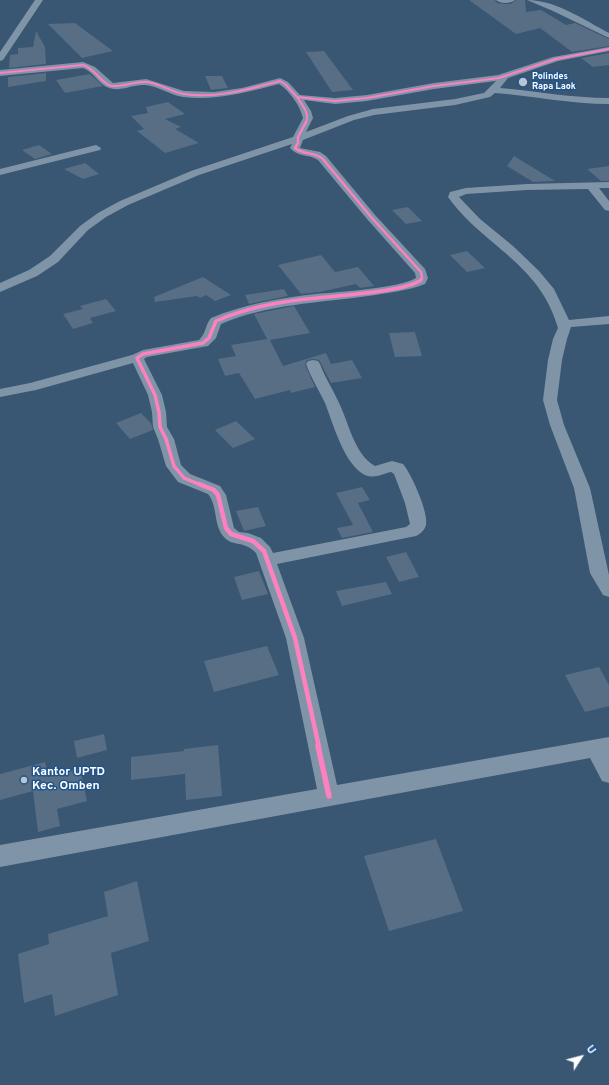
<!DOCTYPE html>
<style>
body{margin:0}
#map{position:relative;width:609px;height:1085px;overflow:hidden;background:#395673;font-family:Overpass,sans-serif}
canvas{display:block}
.north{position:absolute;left:561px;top:1037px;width:40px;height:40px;-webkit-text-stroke:3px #21558b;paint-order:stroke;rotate:54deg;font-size:11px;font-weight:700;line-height:16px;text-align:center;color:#fff}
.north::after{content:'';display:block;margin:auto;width:14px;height:18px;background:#fff;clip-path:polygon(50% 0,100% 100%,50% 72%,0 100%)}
</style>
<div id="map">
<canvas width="609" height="1085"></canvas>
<div class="north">U</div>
</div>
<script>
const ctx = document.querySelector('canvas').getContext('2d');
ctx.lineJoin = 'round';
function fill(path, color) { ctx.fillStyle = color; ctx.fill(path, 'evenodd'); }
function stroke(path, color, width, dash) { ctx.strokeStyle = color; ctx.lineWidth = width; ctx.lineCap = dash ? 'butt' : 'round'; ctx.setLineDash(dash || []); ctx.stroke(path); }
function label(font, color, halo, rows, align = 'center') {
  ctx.font = font + ' Overpass,sans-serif'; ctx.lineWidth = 3; ctx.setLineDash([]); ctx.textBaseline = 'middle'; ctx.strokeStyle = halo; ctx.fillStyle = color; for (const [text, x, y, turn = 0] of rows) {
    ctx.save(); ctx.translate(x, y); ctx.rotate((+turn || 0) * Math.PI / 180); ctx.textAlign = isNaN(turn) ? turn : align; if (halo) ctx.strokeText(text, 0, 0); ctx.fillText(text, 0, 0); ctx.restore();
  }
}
const building = new Path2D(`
 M469 0H495L497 3 505 4H511L516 0H525L526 12 541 10 566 25 575 23 609 39V46L572 52 540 28 516 34Z
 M75 23 113 51 82 58 48 24Z
 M36 31 45 47 46 64 9 68 10 55 18 54V48L33 47Z
 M324 51 353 90 332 92 306 52Z
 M609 53V65L593 67 581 58Z
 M46 73V81L8 87V77Z
 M90 74 103 86 65 93 56 80Z
 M205 76H222L228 88 211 90Z
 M168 102 185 114 165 119 181 127 175 129 199 143 165 153 137 131 144 129 131 116 148 113 146 107Z
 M39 145 52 154 35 159 22 150Z
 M514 156 555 181 533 182 507 166Z
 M85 163 99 174 83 179 64 169Z
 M609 166V181H601L587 169Z
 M408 207 422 221 406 224 392 210Z
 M467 251 485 268 467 272 450 255Z
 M321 255 335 272 358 267 374 286 360 288 356 284 320 292 301 294 278 265Z
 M203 277 231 295 215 301 206 295 200 298 197 296 155 302 154 297Z
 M284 289 288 296 249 304 245 295Z
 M106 299 116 311 90 318 93 323 73 329 63 314 83 309 80 306Z
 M294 306 310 333 270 340 283 366 326 353 331 364 352 360 362 378 331 383 319 360 313 359 307 360 305 365 315 387 291 393 290 390 255 399 239 373 225 376 218 359 236 356 231 345 267 339 254 314Z
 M415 332 422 356 395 357 389 333Z
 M141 413 151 423 153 430 130 439 116 423Z
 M236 421 255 439 233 448 215 430Z
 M362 487 370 500 358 503 373 532 342 538 337 528 353 525 336 493Z
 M258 507 266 526 244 531 236 511Z
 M406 552 419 577 399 582 386 557Z
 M259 571 268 594 242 600 234 577Z
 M386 582 392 594 342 606 336 591Z
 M267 646 279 675 214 692 204 661Z
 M599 667 609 685V706L585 712 565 675Z
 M104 734 107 750 77 758 74 741Z
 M218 745 222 796 186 800 185 774 131 780V757L184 751V749Z
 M45 762 48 777 80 768 87 801 57 809 60 826 38 832 33 791 0 800V774Z
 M436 839 463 911 389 931 364 856Z
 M137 881 149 941 111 953 118 995 55 1016 52 994 24 1003 18 954 49 944 48 934 108 916 104 892Z`);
const minor = new Path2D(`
 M35 0H43L3 60 0 61V52Z
 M496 0H515C511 4 500 4 496 0Z
 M527 0C556 0 584 20 609 33V38L553 11Z
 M609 47V51L558 61 508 78 500 88C536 91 572 98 609 98V104C571 104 533 96 495 93L490 97 455 105 374 115 354 120 303 140 300 148 320 152 326 156 375 215 425 269 428 278 425 284C407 291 387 293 368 296 318 303 268 304 221 324L216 338 208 346 147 357 144 359 162 395 166 412 167 427 174 439 181 465 190 474 220 486 226 495 234 528 239 532 248 533 261 538 270 547 273 553 406 527 410 524 405 503 394 474 391 472C382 474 375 479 365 475 344 465 333 423 325 403 319 390 311 378 306 364L308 361 313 360 318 361 320 364C325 378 333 389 339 403 349 423 354 454 375 466L392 461 403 464C411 473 429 513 426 525 425 530 420 534 416 536L277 564 304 638 337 785 609 737V783L602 781 590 758 0 867V845L317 789 286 638 256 553C244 540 232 547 224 537 213 525 218 506 208 494L178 482 166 466 158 439 153 427 152 412 148 395 133 363 36 390 0 397V389L30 383 132 355 143 350 199 340C206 334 205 325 211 318 245 304 280 298 316 294 338 292 400 288 416 278L415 273 367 219 318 160C309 154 297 157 290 148L292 144 199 175 128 205 106 217 88 230 58 262 37 276 0 292V283L29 270 50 256 80 226 98 213 120 201 191 171 293 137 303 118C300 106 290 91 279 84 248 92 215 101 183 97 170 95 158 86 145 85 134 84 120 92 109 88 98 84 94 72 83 68L0 76V70L83 62 95 67 113 83 146 79 184 91 214 92 242 88 280 78 288 82 300 95 335 98 367 95 434 83 498 75 553 57ZM496 81 484 93 455 99 373 109 348 116 306 132 313 118 311 111 304 100 335 104 367 101 434 89Z
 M96 145 101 148 100 150 0 175V169Z
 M609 182V188H599L609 201V211L605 210 588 189 527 190 466 194 459 197 480 219 513 246 539 271 554 289 569 320 609 316V324L571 327 567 339 562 360 557 400 564 425 590 488 609 575V597L603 595 590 573 574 488 550 425 543 400 548 360 553 339 558 328C540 263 483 246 448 197L450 192 466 188 527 184Z`);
const cyclewayFar4 = new Path2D(`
 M0 73 83 65C95 68 102 85 112 86 123 87 135 81 146 82 159 83 171 92 184 94 216 99 249 89 280 81L285 84 297 97 335 101 367 98 434 86 499 78 556 59 609 49
 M297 97C302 105 310 113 306 123`);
const cyclewayFar3 = new Path2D(`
 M306 122 298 137V143L295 148C301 154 313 152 322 158L371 217 421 272 422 278 420 281`);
const cyclewayFar2 = new Path2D(`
 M201 485 184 478 174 466 166 439 160 427 159 412 155 395 137 358 143 354 203 343 209 338 216 321C248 307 282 301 317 298 340 295 404 292 421 280`);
const cyclewayFar1 = new Path2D(`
 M199 484 214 490 218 495 226 528 231 534 253 541 264 551 295 638 319 747`);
const cycleway = new Path2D(`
 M318 746 329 796`);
const markers = [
 [523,82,5,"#bac4ce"],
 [24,780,4,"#bac4ce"]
];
const farPoinames = [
 ["Polindes",532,77],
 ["Rapa Laok",532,87]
];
const nearPoinames = [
 ["Kantor UPTD",32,773],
 ["Kec. Omben",32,787]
];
fill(building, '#576e85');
fill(minor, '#8094a7');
stroke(cyclewayFar4, '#ff80c0', 2);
stroke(cyclewayFar3, '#ff80c0', 2.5);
stroke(cyclewayFar2, '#ff80c0', 3.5);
stroke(cyclewayFar1, '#ff80c0', 4.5);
stroke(cycleway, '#ff80c0', 5.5);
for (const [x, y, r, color] of markers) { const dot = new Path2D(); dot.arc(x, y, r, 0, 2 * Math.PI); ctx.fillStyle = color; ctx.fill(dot); stroke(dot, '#21558b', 1.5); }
label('bold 9px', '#fff', '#21558b', farPoinames, 'left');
label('bold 12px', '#fff', '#21558b', nearPoinames, 'left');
</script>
